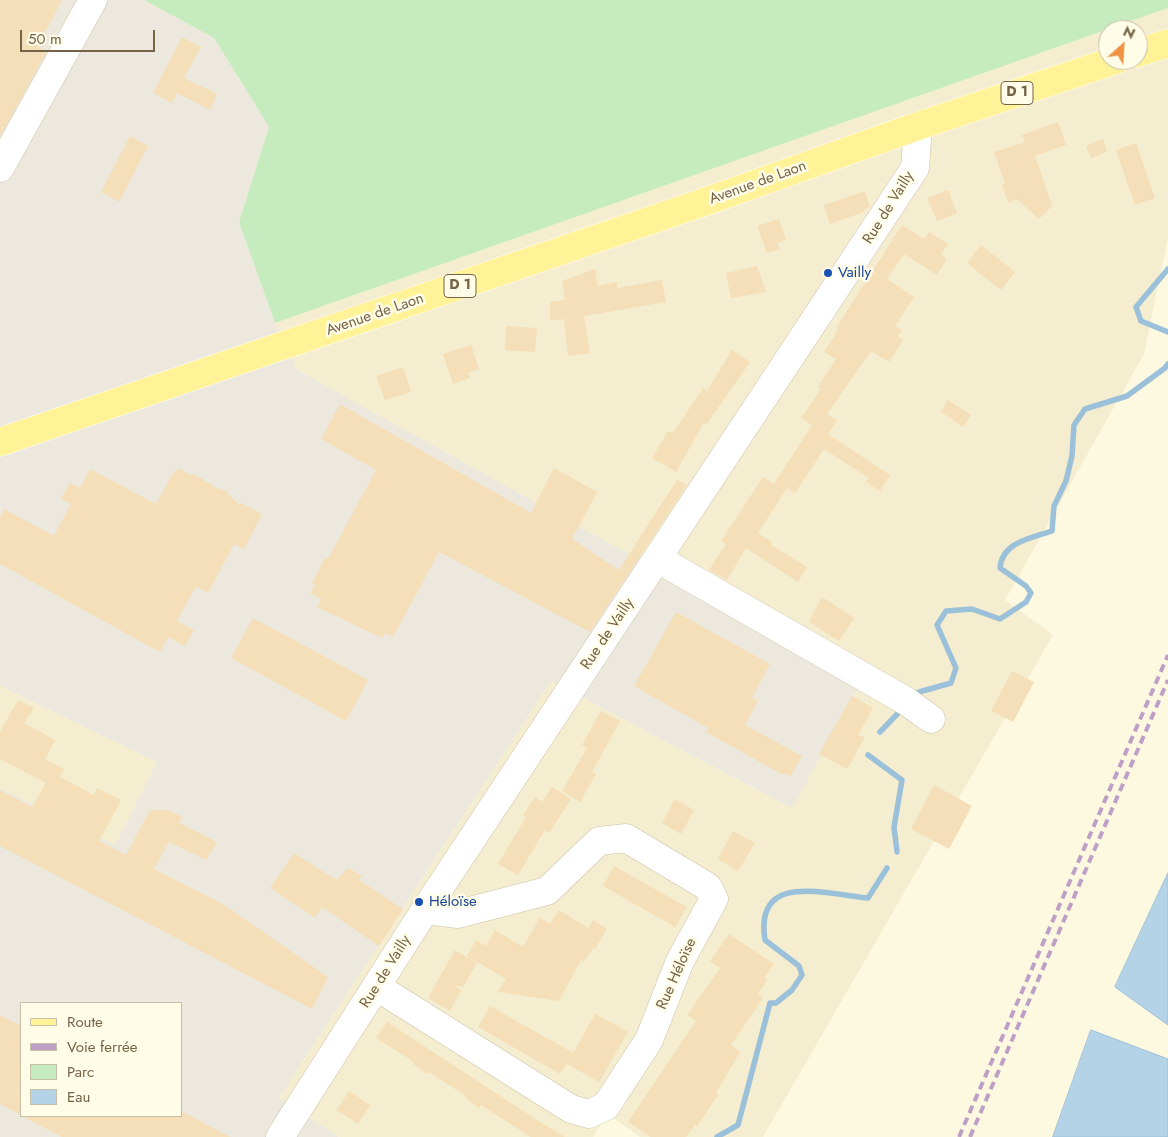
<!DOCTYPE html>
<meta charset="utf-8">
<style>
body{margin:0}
#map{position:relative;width:1168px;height:1137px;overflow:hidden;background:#fdf9e1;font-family:Jost,sans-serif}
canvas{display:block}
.legend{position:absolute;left:20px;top:1002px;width:162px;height:115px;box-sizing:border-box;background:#fffce8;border:1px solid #c8bfa8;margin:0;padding:6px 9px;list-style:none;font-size:15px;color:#756347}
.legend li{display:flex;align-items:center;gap:10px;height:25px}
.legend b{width:25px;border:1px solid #c8bfa8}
.north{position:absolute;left:1098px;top:20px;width:50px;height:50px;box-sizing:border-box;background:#fffce8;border:1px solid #c8bfa8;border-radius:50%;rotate:26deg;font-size:14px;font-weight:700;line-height:20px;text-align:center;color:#756347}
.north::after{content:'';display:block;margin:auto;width:18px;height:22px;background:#ed9341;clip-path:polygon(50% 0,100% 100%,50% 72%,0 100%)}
.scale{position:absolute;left:20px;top:30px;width:135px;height:22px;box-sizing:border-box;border:2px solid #756347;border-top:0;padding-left:6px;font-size:15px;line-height:18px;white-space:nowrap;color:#756347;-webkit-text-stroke:4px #fffce8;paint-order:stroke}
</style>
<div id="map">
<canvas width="1168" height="1137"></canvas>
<ul class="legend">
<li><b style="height:6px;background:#fff297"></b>Route</li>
<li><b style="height:6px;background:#bea0c7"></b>Voie ferrée</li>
<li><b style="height:14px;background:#c6ebbf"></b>Parc</li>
<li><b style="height:14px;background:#b5d3e7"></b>Eau</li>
</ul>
<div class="north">N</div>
<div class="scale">50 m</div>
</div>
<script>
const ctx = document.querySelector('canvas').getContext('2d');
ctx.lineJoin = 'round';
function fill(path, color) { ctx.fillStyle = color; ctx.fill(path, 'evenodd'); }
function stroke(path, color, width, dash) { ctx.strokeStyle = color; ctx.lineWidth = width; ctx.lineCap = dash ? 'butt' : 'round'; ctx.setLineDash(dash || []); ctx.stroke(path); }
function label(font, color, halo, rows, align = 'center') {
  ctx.font = font + ' Jost,sans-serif'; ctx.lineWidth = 5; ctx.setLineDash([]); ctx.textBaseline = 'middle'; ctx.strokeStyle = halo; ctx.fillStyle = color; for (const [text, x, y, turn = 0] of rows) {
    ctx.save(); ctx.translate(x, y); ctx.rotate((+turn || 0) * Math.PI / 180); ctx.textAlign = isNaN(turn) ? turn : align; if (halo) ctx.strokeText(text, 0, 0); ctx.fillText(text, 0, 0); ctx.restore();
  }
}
const residential = new Path2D(`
 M1168 8V238L1144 354 1005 600 1053 635 763 1137H640L608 1114 593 1137H339L279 1098 551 681 792 808 297 370 275 323ZM1108 30H1138V60H1108Z
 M0 686 157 762 115 846 0 788Z`);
const industrial = new Path2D(`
 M0 0H144L214 38 269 127 239 222 275 323 297 370 861 683 792 808 551 681 279 1098 339 1137H0V788L115 845 157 762 0 686ZM21 1003H181V1116H21Z`);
const green = new Path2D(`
 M144 0H1168V8L275 323 239 222 269 127 214 38Z`);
const water = new Path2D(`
 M1168 873V1025L1115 987Z
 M1091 1030 1168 1059V1137H1053Z`);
const stream = new Path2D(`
 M1168 269 1136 307 1141 321 1168 332
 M919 692 951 683 956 668 937 625 946 611 972 609 1000 619 1026 602 1031 593 1026 586 1000 568C1002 542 1031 538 1052 531L1054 506 1066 481 1072 456 1074 425 1085 409 1127 396 1165 368 1168 364
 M880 732 903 708
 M868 755 902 780 894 827 897 852
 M717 1137 738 1125 770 1003H776L792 990 802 975 799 966 765 940C754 871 826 894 868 898L887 868`);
const building = new Path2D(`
 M0 0H62L38 47 47 51 0 136Z
 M182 37 201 47 184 78 217 94 210 110 177 93 172 103 153 93Z
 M1058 122 1066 145 1035 156 1052 206 1039 219 1017 199 1008 203 1002 184 1005 183 994 152 1025 142 1022 135Z
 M130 136 148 146 119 202 101 192Z
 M1103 139 1107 152 1091 158 1086 146Z
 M1136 143 1155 198 1135 205 1116 150Z
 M948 190 957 213 937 221 927 198Z
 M865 191 870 207 863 210 864 212 830 224 824 205Z
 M779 219 786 240 778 243 780 249 767 253 757 226Z
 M902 225 924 239 929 232 948 244 941 254 947 259 937 275 904 254 887 279 914 297 895 326 902 330 898 336 903 340 889 362 871 351 827 414 837 420 828 434 890 475 880 491 866 482 869 478 824 449 795 493 787 488 758 533 772 542 771 545 807 567 798 582 746 548 727 580 709 570 726 544 721 541 763 477 774 484 812 425 801 418 821 389 818 387 836 359 824 352 838 330 836 328Z
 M981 245 1015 272 1001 290 967 263Z
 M757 266 766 292 731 298 726 273Z
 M595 269 598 286 617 282 618 288 662 280 666 302 584 316 590 353 568 356 564 319 550 321V302L565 300 562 281Z
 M506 326 537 328 535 352 505 350Z
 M471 345 479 369 468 373 470 378 453 384 443 354Z
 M732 350 750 362 706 425 703 424 676 472 652 458 668 431 673 433 703 388 707 391Z
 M403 367 411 392 385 400 376 376Z
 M948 400 971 415 963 427 941 412Z
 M340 404 531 513 554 468 597 492 572 539 619 570 677 480 687 485 590 632 439 552 393 637 385 633 382 638 317 607 321 599 310 593 315 584 312 583 325 558 328 559 376 470 321 439Z
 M179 468 188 474 196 475 216 488 225 490 239 505 241 503 262 514 244 549 234 544 208 593 196 586 177 621 194 630 185 646 168 637 160 652 0 564V518L4 509 54 536 71 504 61 499 70 483 80 488 90 469 156 504 173 473Z
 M822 597 854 618 839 641 809 622Z
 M676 612 770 664 752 698 758 701 745 725 802 756 790 777 784 773 783 775 706 732 708 728 634 686Z
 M253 618 368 680 346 721 231 658Z
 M1012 671 1034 682 1013 722 991 711Z
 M852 696 873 708 858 735 865 737 847 769 819 754Z
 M18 700 34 708 24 723 55 740 45 759 64 769 60 777 94 795 97 788 121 800 99 841 126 855 150 810H168L182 817 179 823 217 842 206 860 169 842 154 869 223 904 328 977 312 1009 0 846V790L32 807 46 783 0 759V732Z
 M601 711 620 721 592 772 596 774 580 802 562 791 587 748 582 745Z
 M934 785 972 806 949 849 911 829Z
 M552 787 571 799 549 833 545 830 518 875 498 864 526 817 523 815 535 797 542 802Z
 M675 799 694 810 681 834 662 823Z
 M733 831 755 843 738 871 718 859Z
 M294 853 336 880 348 868 362 876 359 880 403 909 379 946 322 907 315 918 270 888Z
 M614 866 687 907 675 927 603 886Z
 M559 910 588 928 593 920 607 929 595 949 593 948 584 962 581 960 559 1001 498 992 506 979 467 956 476 940 486 946 495 930 523 947 540 918 550 924Z
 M729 934 774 964 764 978 767 980 758 994 763 998 731 1045 740 1052 716 1093 718 1095 697 1126 695 1124 686 1137H651L628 1122 696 1021 687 1015 720 968 710 961Z
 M455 950 477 963 463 987 453 985 461 990 450 1011 428 998Z
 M490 1006 573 1053 560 1074 478 1027Z
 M595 1014 628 1032 599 1082 567 1064Z
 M0 1015 21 1026V1115L0 1104Z
 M387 1022 537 1120 565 1137H531L481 1105 479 1108 465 1098 466 1096 429 1072 428 1074 413 1064 414 1062 376 1038Z
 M349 1091 370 1105 358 1124 337 1110Z
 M181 1111 230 1137H62L22 1116H181Z`);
const minor = new Path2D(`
 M0 168 93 0
 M658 559 906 701 931 719
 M377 987 571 1109 589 1114 606 1106 649 1040 680 961 714 899 708 887 626 838 599 841 547 891 458 914 425 910
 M280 1137 425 910 915 168 918 126`);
const major = new Path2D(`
 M1138 53 1168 43
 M0 442 710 200 918 126 1116 60`);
const rail = new Path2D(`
 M959 1137 1168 655
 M970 1137 1168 680`);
const markers = [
 [828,273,5,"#1a4fb4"],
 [419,902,5,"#1a4fb4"]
];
const shields = [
 [1017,93,32],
 [460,286,32]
];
const shieldNames = [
 ["D 1",1017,93],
 ["D 1",460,286]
];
const streetNames = [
 ["Avenue de Laon",758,183,-20],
 ["Rue de Vailly",889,208,-58],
 ["Avenue de Laon",375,315,-19],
 ["Rue de Vailly",608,634,-56],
 ["Rue de Vailly",386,972,-58],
 ["Rue Héloïse",677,974,-66]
];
const transitNames = [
 ["Vailly",838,273],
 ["Héloïse",429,902]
];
fill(residential, '#f5edcf');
fill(industrial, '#ece8dd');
fill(green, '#c6ebbf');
fill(water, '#b5d3e7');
stroke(water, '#9bc0d9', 1);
stroke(stream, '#9bc0d9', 5.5);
fill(building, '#f4dfb8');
stroke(minor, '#cfc2a8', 29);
stroke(major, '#fff', 29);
stroke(minor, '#fff', 28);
stroke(major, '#fff297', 28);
stroke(rail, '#bea0c7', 4, [8, 5]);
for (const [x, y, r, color] of markers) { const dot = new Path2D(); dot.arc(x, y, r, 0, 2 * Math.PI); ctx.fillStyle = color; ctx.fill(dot); stroke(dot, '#fffce8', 2); }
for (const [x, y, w] of shields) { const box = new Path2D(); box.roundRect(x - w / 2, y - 11.5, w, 23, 4); ctx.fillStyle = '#fffce8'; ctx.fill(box); stroke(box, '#756347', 1); }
label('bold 14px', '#756347', null, shieldNames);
label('15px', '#756347', '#fffce8', streetNames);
label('15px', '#164399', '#fffce8', transitNames, 'left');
</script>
